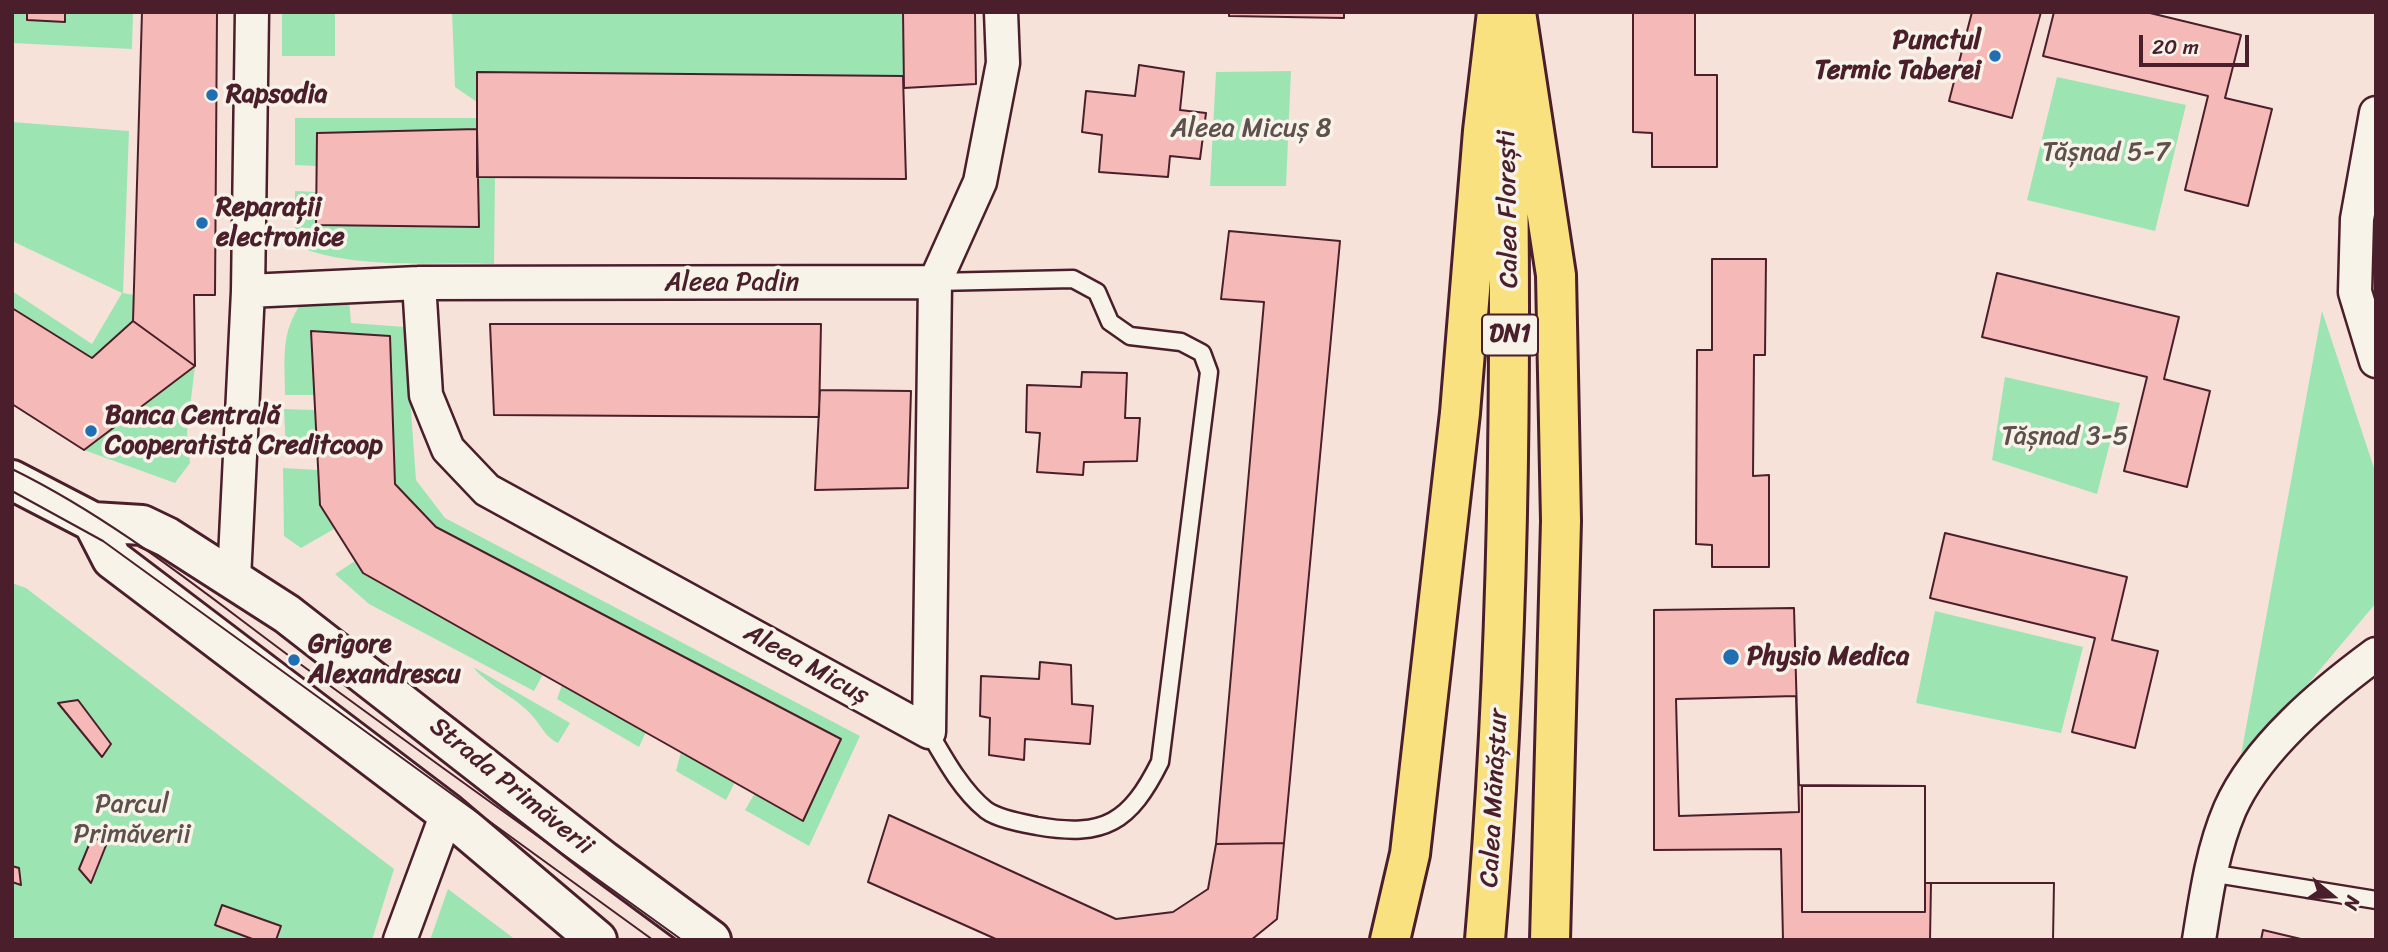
<!DOCTYPE html>
<meta charset="utf-8">
<style>
body{margin:0}
#map{position:relative;width:2388px;height:952px;overflow:hidden;background:#f6e2d9;font-family:Sriracha,sans-serif}
canvas{display:block}
.frame{position:absolute;inset:0;border:14px solid #4a1f2b;pointer-events:none}
.north{position:absolute;left:2297px;top:861px;width:70px;height:70px;-webkit-text-stroke:5px #f7f3e8;paint-order:stroke;rotate:109deg;font-size:19px;font-weight:700;line-height:28px;text-align:center;color:#4a1f2b}
.north::after{content:'';display:block;margin:auto;width:24px;height:32px;background:#4a1f2b;clip-path:polygon(50% 0,100% 100%,50% 72%,0 100%)}
.scale{position:absolute;left:2139px;top:35px;width:110px;height:32px;box-sizing:border-box;border:4px solid #4a1f2b;border-top:0;padding-left:9px;font-size:21px;line-height:24px;white-space:nowrap;color:#4a1f2b;-webkit-text-stroke:5px #f7f3e8;paint-order:stroke}
</style>
<div id="map">
<canvas width="2388" height="952"></canvas>
<div class="frame"></div>
<div class="north">N</div>
<div class="scale">20 m</div>
</div>
<script>
const ctx = document.querySelector('canvas').getContext('2d');
ctx.lineJoin = 'round';
function fill(path, color) { ctx.fillStyle = color; ctx.fill(path, 'evenodd'); }
function stroke(path, color, width, dash) { ctx.strokeStyle = color; ctx.lineWidth = width; ctx.lineCap = dash ? 'butt' : 'round'; ctx.setLineDash(dash || []); ctx.stroke(path); }
function label(font, color, halo, rows, align = 'center') {
  ctx.font = font + ' Sriracha,sans-serif'; ctx.lineWidth = 7; ctx.setLineDash([]); ctx.textBaseline = 'middle'; ctx.strokeStyle = halo; ctx.fillStyle = color; for (const [text, x, y, turn = 0] of rows) {
    ctx.save(); ctx.translate(x, y); ctx.rotate((+turn || 0) * Math.PI / 180); ctx.textAlign = isNaN(turn) ? turn : align; if (halo) ctx.strokeText(text, 0, 0); ctx.fillText(text, 0, 0); ctx.restore();
  }
}
const green = new Path2D(`
 M12 12H133L132 49 12 43Z
 M282 12H335V56H282Z
 M452 12H903V76L477 72V102L455 87Z
 M1291 71 1286 186H1210L1216 72Z
 M2057 77 2186 105 2155 231 2027 200Z
 M295 118H477V129L317 133 316 166 295 165Z
 M12 122 129 131 123 293 134 295 133 321 92 358 12 308V291L92 344 122 293 12 241Z
 M477 177H495L494 264C432 262 362 269 304 249L295 228V191L316 192V225L478 227Z
 M349 298 351 323 405 327 416 480 445 518 860 736 809 846 745 810 755 793 803 820 841 739 436 527 395 484 390 336 311 332 315 395H285C285 358 280 333 302 302Z
 M2322 311 2376 474V603L2239 766Z
 M195 366 187 433 190 463 175 483 84 450Z
 M2005 377 2120 403 2097 494 1992 460Z
 M284 409 315 410 317 453 286 452Z
 M283 468 318 470 320 505 334 529 301 548 284 536Z
 M355 561 363 573 543 674 534 691 369 604 335 574Z
 M12 583 26 588 394 869 372 940H12Z
 M1935 611 2083 647 2061 733 1916 703Z
 M473 667 570 723 558 743C545 736 544 730 535 719 519 698 490 688 473 667Z
 M562 685 646 732 639 747 557 699Z
 M681 752 735 782 726 800 676 771Z
 M448 889 516 940H430Z`);
const building = new Path2D(`
 M27 12H65V22L27 20Z
 M142 12H217L215 295H194L195 366 133 321Z
 M903 12H975L976 84 904 88Z
 M1229 12H1344V18L1229 16Z
 M1633 12H1695V75H1717V167H1652V133L1633 132Z
 M1972 12H2041L2012 118 1949 101Z
 M2054 12H2146L2241 35 2225 98 2272 109 2248 206 2185 190 2208 96 2043 56Z
 M1139 65 1184 72 1180 110 1206 113 1200 159 1170 156 1168 177 1099 172 1102 135 1082 132 1086 91 1135 96Z
 M477 72 903 76 906 179 477 177Z
 M477 129 479 227 316 225 317 133Z
 M1229 231 1340 241 1284 843 1216 844 1264 302 1221 299Z
 M1712 259H1766L1765 355H1754L1753 476 1769 475V567H1712V545L1696 544 1697 350H1712Z
 M1997 273 2179 317 2164 379 2210 391 2187 487 2124 471 2147 377 1982 337Z
 M12 308 92 358 133 321 195 366 84 450 12 404Z
 M490 324H821L819 417 494 415Z
 M311 331 390 336 395 484 436 527 841 739 803 821 363 573 320 505Z
 M1082 372 1127 373 1125 418H1140L1137 461 1084 462 1083 475 1037 472 1040 433 1026 432 1027 385 1081 387Z
 M820 390 911 391 908 488 815 490Z
 M1945 533 2127 577 2112 640 2158 651 2135 748 2072 732 2095 638 1930 598Z
 M1794 608 1799 785 1925 786V883H2054L2053 940H1783L1781 849 1654 850V610Z
 M1040 662 1071 665 1072 704 1093 706 1090 744 1025 739 1024 760 989 755 990 718 980 716 981 676 1039 679Z
 M1796 696 1799 812 1679 816 1676 699Z
 M78 700 111 744 102 757 58 703Z
 M1802 786H1925V912H1802Z
 M889 815 1116 919 1173 912 1208 889 1216 844 1284 843 1277 919 1251 940H998L868 882Z
 M109 838 91 883 79 869 91 840Z
 M12 866 19 868 21 885 12 882Z
 M1931 883H2054L2053 940H1930Z
 M222 905 281 926 276 940H255L215 925Z
 M2263 930 2305 940H2261Z`);
const lane = new Path2D(`
 M929 732C944 758 962 791 986 810 998 819 1022 823 1037 826 1105 838 1130 822 1160 762L1209 372 1202 353 1181 342 1130 336 1110 322 1097 292 1073 279 935 282
 M2210 873 2376 900`);
const street = new Path2D(`
 M2376 113 2357 219 2355 292 2376 361
 M419 283 426 395 448 449 487 490 929 732 935 282 980 182 1003 63 1001 12
 M248 291 419 283 935 282
 M234 579 248 291 252 12
 M400 940 447 813
 M2199 940C2206 896 2212 851 2230 809 2257 748 2323 693 2376 654`);
const secondary = new Path2D(`
 M12 480 93 522 142 525 167 537 287 614 604 861 711 940
 M93 522 112 559 447 813 597 940`);
const primary = new Path2D(`
 M1516 12 1556 275 1561 521 1550 940
 M1390 940 1410 854 1460 413 1483 131 1497 12
 M1485 940C1509 661 1512 379 1507 99`);
const tram = new Path2D(`
 M12 469C116 520 204 593 296 661 424 755 553 847 682 940
 M12 491 103 541 653 940`);
const markers = [
 [1995,56,7,"#1f6fb2"],
 [212,95,7,"#1f6fb2"],
 [202,223,7,"#1f6fb2"],
 [91,431,7,"#1f6fb2"],
 [1731,657,9,"#1f6fb2"],
 [294,660,7,"#1f6fb2"]
];
const shields = [
 [1510,335,56]
];
const shieldNames = [
 ["DN1",1510,335]
];
const poiNames = [
 ["Punctul",1981,41,"right"],
 ["Termic Taberei",1981,71,"right"],
 ["Rapsodia",226,95],
 ["Reparații",216,208],
 ["electronice",216,238],
 ["Banca Centrală",105,416],
 ["Cooperatistă Creditcoop",105,446],
 ["Grigore",308,645],
 ["Alexandrescu",308,675],
 ["Physio Medica",1747,657]
];
const parkNames = [
 ["Aleea Micuș 8",1251,129],
 ["Tășnad 5-7",2106,153],
 ["Tășnad 3-5",2065,437],
 ["Parcul",132,805],
 ["Primăverii",132,835]
];
const streetNames = [
 ["Calea Florești",1509,209,-91],
 ["Aleea Padin",732,283],
 ["Aleea Micuș",806,665,29],
 ["Strada Primăverii",511,787,39],
 ["Calea Mănăștur",1495,798,-87]
];
fill(green, '#9ce5b3');
fill(building, '#f5b9b7');
stroke(building, '#4a1f2b', 2);
stroke(lane, '#4a1f2b', 21);
stroke(street, '#4a1f2b', 37);
stroke(secondary, '#4a1f2b', 44);
stroke(primary, '#4a1f2b', 44);
stroke(lane, '#f7f3e8', 16);
stroke(street, '#f7f3e8', 32);
stroke(secondary, '#f7f3e8', 38);
stroke(primary, '#fae180', 38);
stroke(tram, '#4a1f2b', 2);
for (const [x, y, r, color] of markers) { const dot = new Path2D(); dot.arc(x, y, r, 0, 2 * Math.PI); ctx.fillStyle = color; ctx.fill(dot); stroke(dot, '#f7f3e8', 2.5); }
for (const [x, y, w] of shields) { const box = new Path2D(); box.roundRect(x - w / 2, y - 20.5, w, 41, 5); ctx.fillStyle = '#f7f3e8'; ctx.fill(box); stroke(box, '#4a1f2b', 2); }
label('bold 24px', '#4a1f2b', null, shieldNames);
label('bold 26px', '#4a1f2b', '#f7f3e8', poiNames, 'left');
label('26px', '#5e504d', '#f7f3e8', parkNames);
label('26px', '#4a1f2b', '#f7f3e8', streetNames);
</script>
